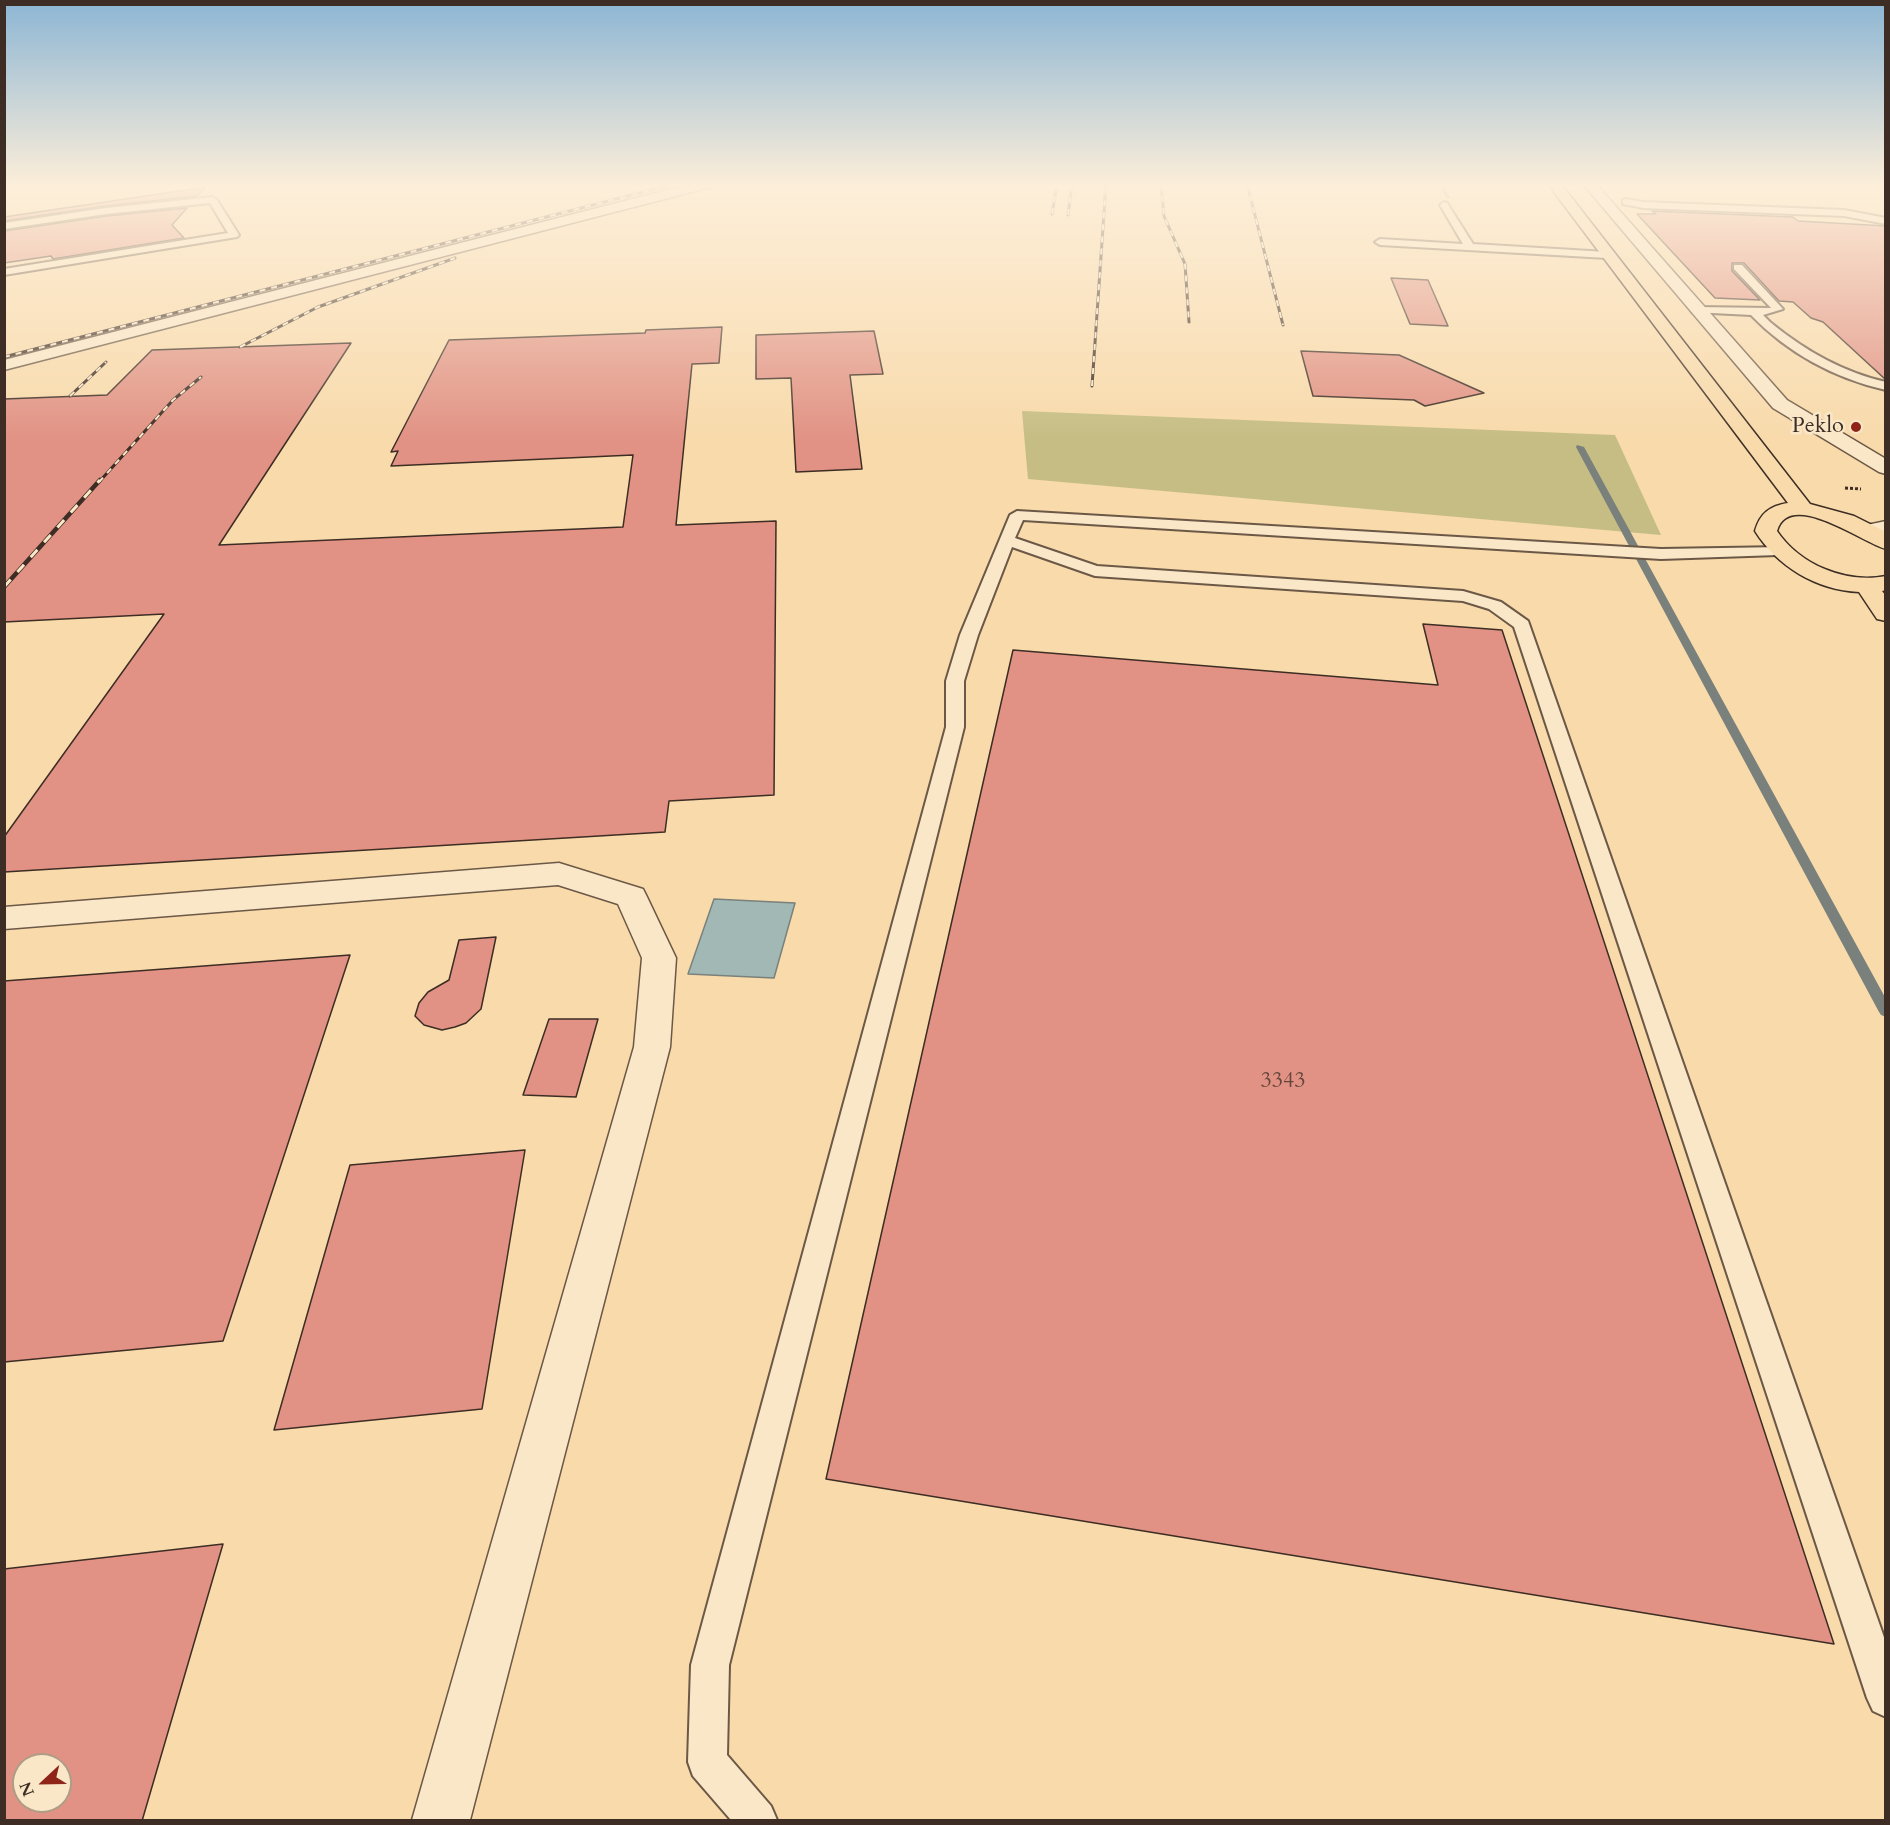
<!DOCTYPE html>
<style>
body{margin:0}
#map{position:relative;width:1890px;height:1825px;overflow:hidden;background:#f8daab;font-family:Cardo,serif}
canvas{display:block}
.frame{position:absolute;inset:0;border:6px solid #3d2d24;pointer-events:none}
.north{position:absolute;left:12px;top:1753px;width:60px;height:60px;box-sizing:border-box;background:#fae7c8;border:2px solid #ae9d86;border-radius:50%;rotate:248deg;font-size:16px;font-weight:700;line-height:24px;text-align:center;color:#3d2d24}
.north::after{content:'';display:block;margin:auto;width:21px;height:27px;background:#8f2418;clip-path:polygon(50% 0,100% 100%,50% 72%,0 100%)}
</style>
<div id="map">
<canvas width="1890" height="1825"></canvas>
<div class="frame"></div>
<div class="north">N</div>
</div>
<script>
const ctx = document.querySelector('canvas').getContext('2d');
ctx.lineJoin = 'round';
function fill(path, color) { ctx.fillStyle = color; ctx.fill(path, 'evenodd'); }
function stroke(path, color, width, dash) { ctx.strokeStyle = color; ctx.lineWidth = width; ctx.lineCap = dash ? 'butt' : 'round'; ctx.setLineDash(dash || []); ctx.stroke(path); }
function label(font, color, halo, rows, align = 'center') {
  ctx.font = font + ' Cardo,serif'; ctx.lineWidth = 5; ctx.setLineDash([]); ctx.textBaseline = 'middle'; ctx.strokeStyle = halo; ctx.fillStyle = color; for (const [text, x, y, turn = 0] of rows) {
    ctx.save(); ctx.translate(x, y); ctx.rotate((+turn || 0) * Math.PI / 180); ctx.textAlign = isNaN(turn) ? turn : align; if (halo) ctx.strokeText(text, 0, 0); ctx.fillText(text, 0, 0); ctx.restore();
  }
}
const green = new Path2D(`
 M1022 411 1615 435 1661 535 1028 479Z`);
const water = new Path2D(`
 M714 899 795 903 774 978 688 974Z`);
const stream = new Path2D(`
 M1439 184H1443L1450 198H1446Z
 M1577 445 1584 447 1886 999V1017L1881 1015 1879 1012 1576 447Z`);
const building = new Path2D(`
 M206 187 197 196 106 206 4 221V217Z
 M187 208 172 225 184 238 53 259 51 256 4 263V231L106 216Z
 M1652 211 1793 217 1798 221 1886 226V380L1823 322 1811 318 1793 302 1779 301 1744 263H1732V271L1760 300 1715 298 1637 214H1656Z
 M1391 278 1428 280 1448 326 1410 324Z
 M722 327 719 363 692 364 676 525 776 521 774 795 669 801 665 832 4 872V837L164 614 4 622V399L107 395 152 350 351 343 219 545 623 527 633 455 391 466 398 451 391 452 449 340 645 333 646 330Z
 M874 331 883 374 850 375 862 469 796 472 791 378 756 379V335Z
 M1301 351 1399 355 1484 393 1425 406 1414 400 1313 396Z
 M1423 624 1502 630 1834 1644 826 1479 1013 650 1438 685Z
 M496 937 481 1009 466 1023 455 1027 442 1030 424 1025 415 1016 419 1003 428 992 449 980 459 940Z
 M350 955 223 1341 4 1362V981Z
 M549 1019H598L576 1097 523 1095Z
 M525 1150 482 1409 274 1430 350 1165Z
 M223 1544 142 1821H4V1569ZM24 1765H60V1801H24Z`);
const path = new Path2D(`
 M1845 488 1861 489`);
const lane = new Path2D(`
 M213 197 217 200 239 235 237 237 4 275V269L228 233 210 203 106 214 4 229V223L106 208Z
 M1626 199 1643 202 1844 210 1886 218V224L1844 216 1643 208 1623 204V200Z
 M1444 202 1447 203 1473 244 1607 252 1612 255 1607 258 1380 245 1375 242 1380 239 1463 244 1440 205Z
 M1734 265H1742L1783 309 1763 315 1770 322C1804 350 1842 372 1886 382V390C1834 378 1788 353 1751 315L1692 312 1691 310 1696 307 1771 308 1734 269Z
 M1017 511 1661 549 1783 547 1786 550 1783 553 1778 555 1661 559 1023 520 1015 538 1097 566 1463 591 1501 602 1528 621 1886 1643V1717L1873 1711 1867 1698 1514 627 1489 609 1463 601 1095 576 1012 547 978 635 964 681V727L729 1665 727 1755 771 1806 777 1820H731L693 1776 688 1762 691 1665 946 727V681L960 635 1010 515Z`);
const street = new Path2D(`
 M691 184H713L711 187 4 370V360Z
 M1583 184H1596L1787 400 1886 459V474L1879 472 1773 408Z
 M1886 521V534L1870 538 1862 536 1859 531 1862 526Z
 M559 863 643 889 647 897 676 958 670 1047 470 1820H412L634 1047 642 958 618 904 558 885 4 929V907Z`);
const primary = new Path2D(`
 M1548 184H1561L1810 504 1854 516 1886 532V549C1863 543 1789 488 1777 531 1800 565 1846 584 1886 576V590L1882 591 1886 596V621L1877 619 1859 592C1816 590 1777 566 1755 531 1760 513 1770 506 1788 503Z`);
const railFar1 = new Path2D(`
 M1161 184 1164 216 1185 264 1189 322
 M1247 184 1283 325
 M4 185 7 184
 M1052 214 1057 184
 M1068 215 1072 184
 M240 347 318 307 455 258
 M4 357 674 184
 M1092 386 1106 184
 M70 396 106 362
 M99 482 173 400 201 377`);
const rail = new Path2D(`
 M4 587 100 480`);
const markers = [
 [1856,427,6,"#8f2418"]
];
const farPoinames = [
 ["Peklo",1844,427]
];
const numberNames = [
 ["3343",1283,1082]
];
fill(green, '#c5bd83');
fill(water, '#a2b8b5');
stroke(water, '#7a807b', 1.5);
fill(stream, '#7a807b');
fill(building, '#e19284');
stroke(building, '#3d2d24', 1.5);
stroke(lane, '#6c5846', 4);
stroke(street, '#6c5846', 3);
stroke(primary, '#3d2d24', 3);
stroke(path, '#3d2d24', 3, [3, 2]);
fill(lane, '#fae7c8');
fill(street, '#fae7c8');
fill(primary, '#f8daab');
stroke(railFar1, '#3d2d24', 3);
stroke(rail, '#3d2d24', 4.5);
stroke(railFar1, '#fae7c8', 2, [6]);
stroke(rail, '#fae7c8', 3, [10]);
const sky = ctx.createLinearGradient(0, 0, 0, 440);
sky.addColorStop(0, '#8cb6d4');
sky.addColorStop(0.42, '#fceed9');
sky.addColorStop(1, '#fceed900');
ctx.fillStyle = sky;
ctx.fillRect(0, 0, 1890, 440);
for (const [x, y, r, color] of markers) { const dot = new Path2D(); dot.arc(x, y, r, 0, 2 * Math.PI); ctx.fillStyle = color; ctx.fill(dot); stroke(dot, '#fae7c8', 2); }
label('22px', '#3d2d24', '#fae7c8', farPoinames, 'right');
label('22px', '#66463c', null, numberNames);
</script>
